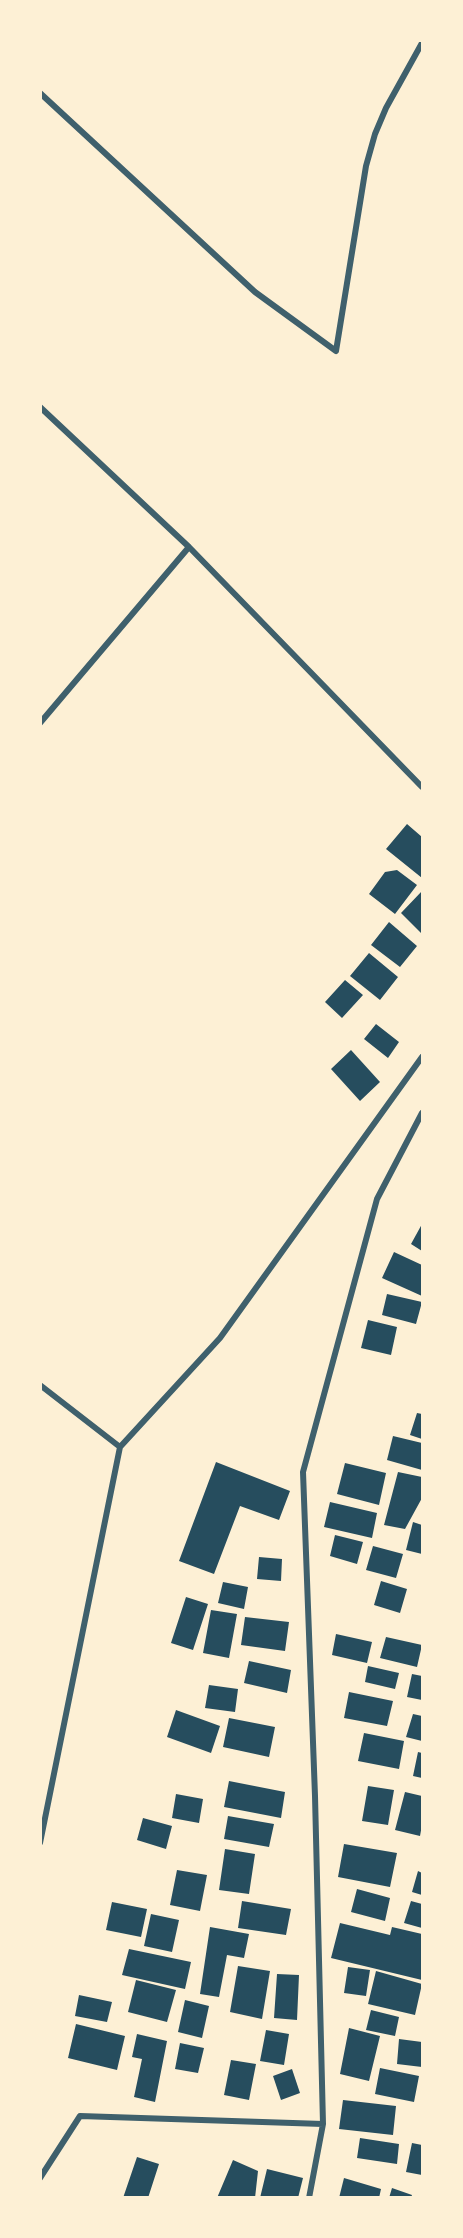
<!DOCTYPE html>
<style>
body{margin:0}
#map{position:relative;width:463px;height:2238px;overflow:hidden;background:#fdf0d5;font-family:"Noto Serif",serif}
canvas{display:block}
.frame{position:absolute;inset:0;border:42px solid #fdf0d5;pointer-events:none}
</style>
<div id="map">
<canvas width="463" height="2238"></canvas>
<div class="frame"></div>
</div>
<script>
const ctx = document.querySelector('canvas').getContext('2d');
ctx.lineJoin = 'round';
function fill(path, color) { ctx.fillStyle = color; ctx.fill(path, 'evenodd'); }
function stroke(path, color, width, dash) { ctx.strokeStyle = color; ctx.lineWidth = width; ctx.lineCap = dash ? 'butt' : 'round'; ctx.setLineDash(dash || []); ctx.stroke(path); }
const building = new Path2D(`
 M407 824 422 837V878L386 849Z
 M397 870 417 885 395 914 369 894 385 872Z
 M422 891V934L401 913Z
 M389 922 417 946 400 967 371 945Z
 M369 953 398 977 380 1000 350 976Z
 M345 980 363 995 342 1018 325 1002Z
 M376 1024 399 1042 388 1058 364 1039Z
 M351 1050 380 1082 360 1101 331 1069Z
 M422 1224V1251L411 1244Z
 M394 1252 422 1265V1296L382 1278Z
 M387 1294 422 1302 416 1324 382 1315Z
 M368 1320 397 1327 391 1355 361 1348Z
 M417 1413 422 1414V1439L410 1435Z
 M393 1436 422 1443V1470L387 1460Z
 M216 1462 290 1491 279 1520 240 1506 214 1574 179 1561Z
 M345 1463 386 1473 379 1505 337 1494Z
 M398 1472 422 1477V1498L405 1529 384 1525Z
 M330 1502 377 1513 372 1538 324 1527Z
 M413 1522 422 1525V1554L406 1550Z
 M335 1535 363 1542 357 1564 330 1556Z
 M373 1546 403 1554 396 1578 366 1570Z
 M259 1557 282 1559 281 1581 257 1579Z
 M381 1581 407 1589 400 1613 374 1605Z
 M223 1582 248 1587 244 1609 218 1603Z
 M186 1597 208 1604 193 1650 171 1643Z
 M211 1610 237 1614 229 1658 203 1653Z
 M245 1617 289 1622 285 1651 241 1645Z
 M336 1634 372 1642 367 1663 332 1655Z
 M386 1637 422 1645 417 1667 380 1658Z
 M249 1661 291 1670 287 1693 244 1683Z
 M368 1666 399 1673 395 1689 365 1682Z
 M412 1674 422 1676V1700L407 1697Z
 M209 1685 238 1689 235 1712 205 1708Z
 M349 1692 393 1701 387 1726 344 1718Z
 M176 1710 220 1726 211 1753 167 1737Z
 M413 1714 422 1716V1741L406 1737Z
 M229 1718 275 1727 269 1757 223 1747Z
 M364 1733 404 1741 399 1769 358 1761Z
 M418 1752 422 1753V1778L413 1776Z
 M229 1781 285 1792 281 1818 224 1807Z
 M368 1786 394 1790 388 1825 362 1821Z
 M405 1792 422 1796V1825L420 1836 395 1830Z
 M176 1794 203 1799 199 1823 172 1818Z
 M228 1816 274 1824 269 1847 224 1839Z
 M143 1818 172 1826 166 1849 137 1840Z
 M344 1844 397 1853 390 1887 338 1877Z
 M225 1849 255 1854 249 1894 219 1890Z
 M177 1870 207 1875 200 1911 170 1905Z
 M418 1871 422 1873V1895L412 1892Z
 M357 1889 390 1898 385 1921 351 1912Z
 M242 1901 291 1909 286 1935 238 1928Z
 M411 1901 422 1904V1928L404 1923Z
 M112 1902 147 1909 141 1937 106 1930Z
 M151 1914 179 1920 172 1952 144 1946Z
 M340 1923 390 1935 392 1927 422 1934V1980L331 1958Z
 M210 1927 249 1934 244 1958 227 1955 219 1997 200 1994Z
 M129 1949 191 1962 185 1989 122 1975Z
 M238 1966 270 1971 262 2019 230 2012Z
 M348 1967 370 1970 366 1996 344 1993Z
 M376 1971 422 1984 415 2015 368 2004Z
 M277 1974 299 1975 297 2020 274 2018Z
 M136 1980 176 1990 167 2022 128 2012Z
 M79 1995 112 2002 107 2022 75 2016Z
 M185 2000 209 2006 202 2038 178 2032Z
 M371 2010 399 2017 395 2036 366 2030Z
 M76 2024 125 2036 117 2070 68 2058Z
 M349 2028 380 2036 369 2081 340 2074Z
 M266 2030 289 2034 284 2065 260 2061Z
 M137 2034 167 2041 155 2102 134 2097 142 2059 132 2057Z
 M399 2039 422 2042V2067L397 2064Z
 M180 2043 204 2048 198 2073 175 2069Z
 M231 2060 256 2064 249 2100 224 2095Z
 M380 2068 419 2076 414 2102 375 2094Z
 M292 2069 300 2093 281 2100 273 2076Z
 M343 2100 396 2106 393 2135 339 2129Z
 M360 2138 399 2144 397 2164 357 2158Z
 M412 2143 422 2145V2175L406 2172Z
 M137 2157 159 2164 148 2198H123Z
 M233 2160 258 2171 255 2198H217Z
 M267 2169 303 2178 298 2198H260Z
 M344 2178 381 2189 379 2198H339Z
 M392 2188 412 2195 411 2198H389Z`);
const minor = new Path2D(`
 M40 93 255 292 336 351 366 166 375 134 386 108 422 43
 M40 407 189 547 422 787
 M40 723 189 547
 M40 1385 120 1447
 M40 1843 120 1447 220 1338 422 1057
 M40 2178 80 2116 323 2124
 M309 2198 323 2124 315 1796 303 1472 377 1199 422 1113`);
fill(building, '#264d5e');
stroke(minor, '#3f606c', 6);
</script>
